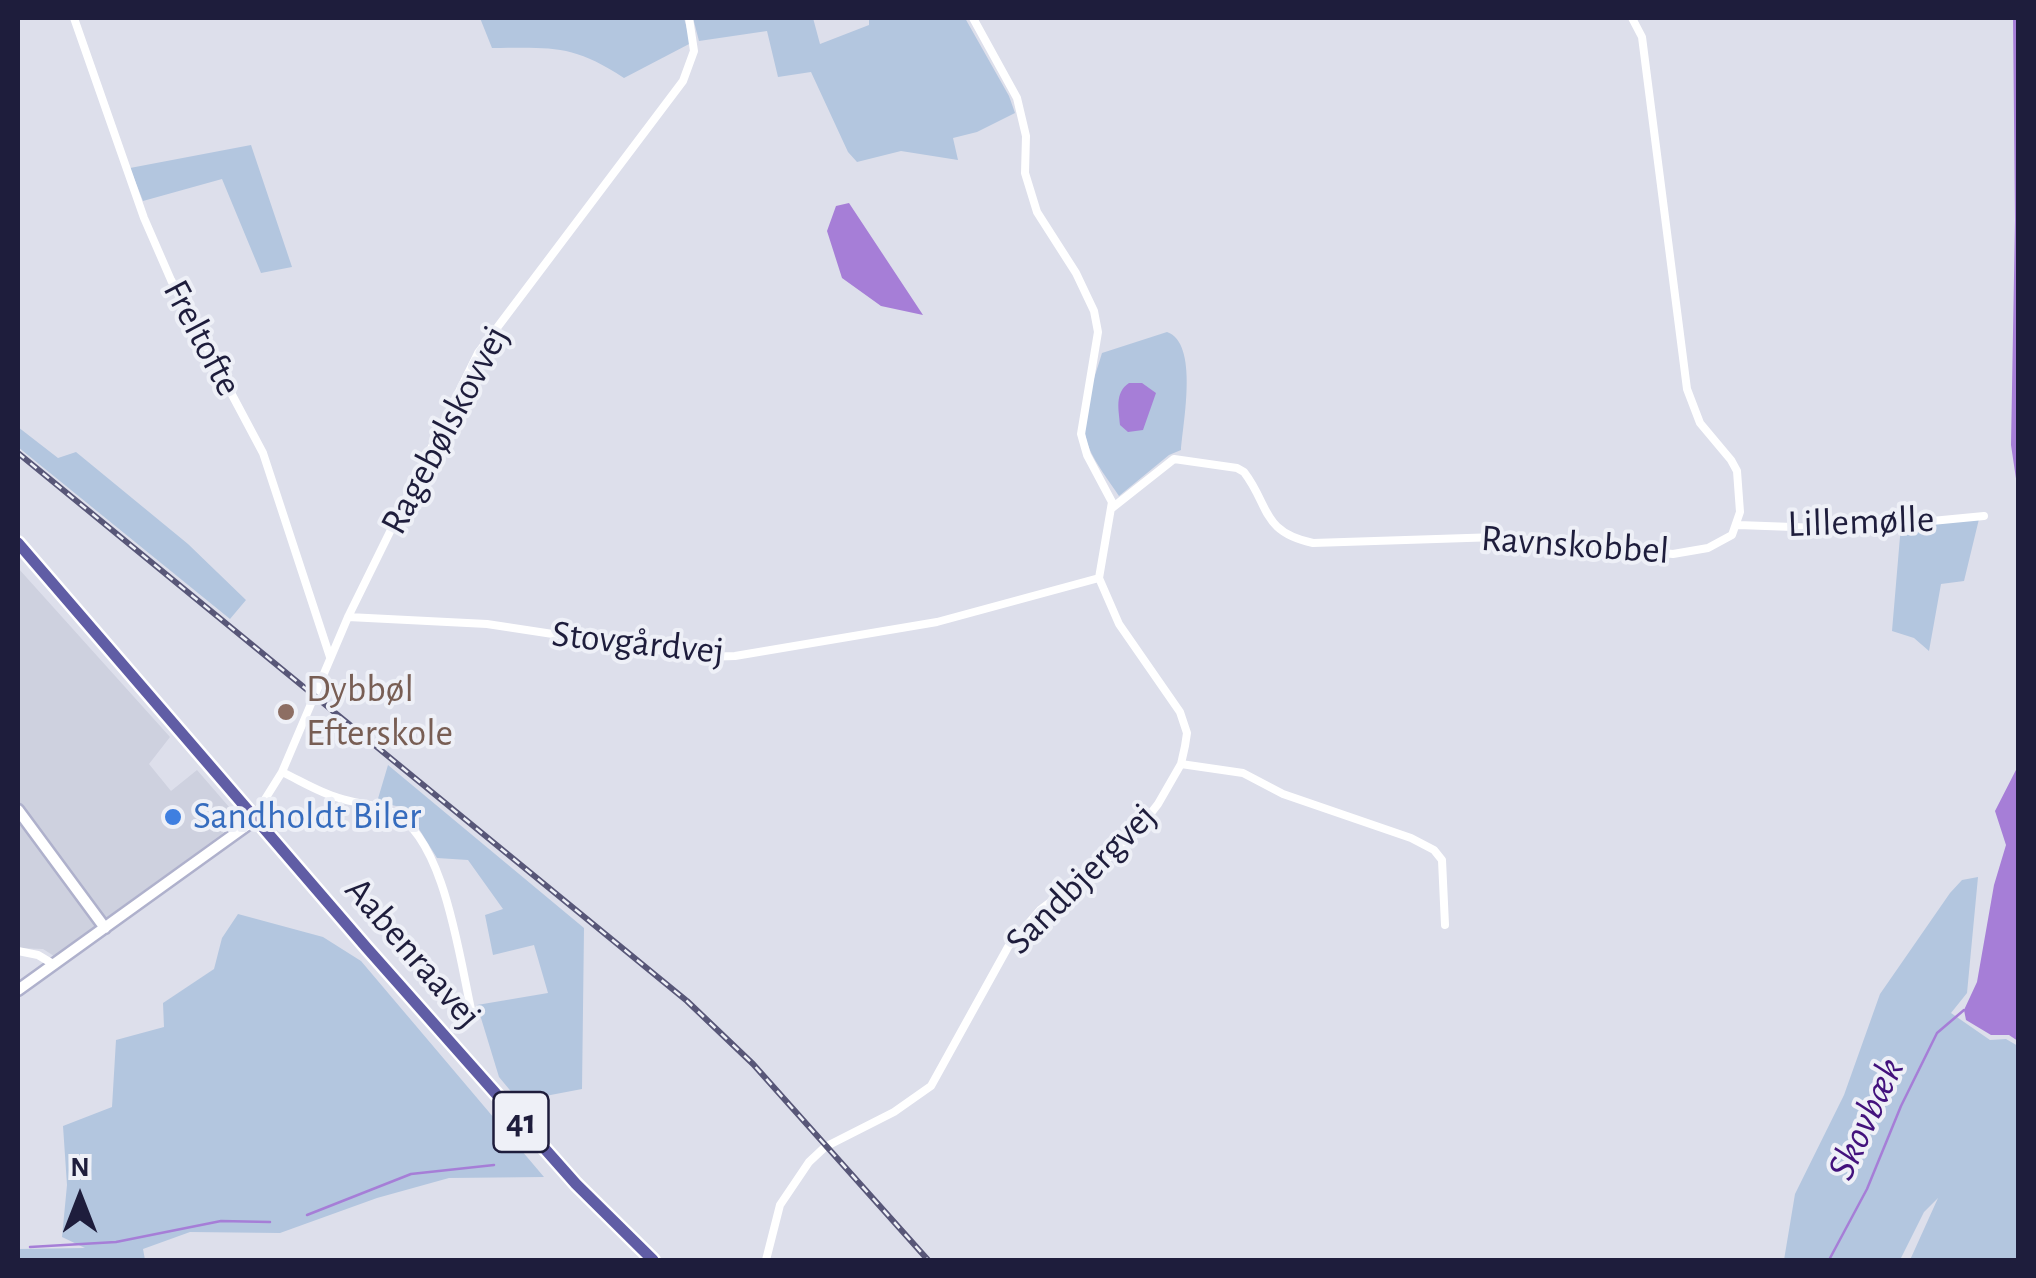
<!DOCTYPE html>
<meta charset="utf-8">
<style>
body{margin:0}
#map{position:relative;width:2036px;height:1278px;overflow:hidden;background:#dddfeb;font-family:"Alegreya Sans",sans-serif}
canvas{display:block}
.frame{position:absolute;inset:0;border:20px solid #1e1d3c;pointer-events:none}
.north{position:absolute;left:30px;top:1148px;width:100px;height:100px;-webkit-text-stroke:8px #eef0f7;paint-order:stroke;rotate:0deg;font-size:28px;font-weight:700;line-height:40px;text-align:center;color:#1e1d3c}
.north::after{content:'';display:block;margin:auto;width:35px;height:45px;background:#1e1d3c;clip-path:polygon(50% 0,100% 100%,50% 72%,0 100%)}
</style>
<div id="map">
<canvas width="2036" height="1278"></canvas>
<div class="frame"></div>
<div class="north">N</div>
</div>
<script>
const ctx = document.querySelector('canvas').getContext('2d');
ctx.lineJoin = 'round';
function fill(path, color) { ctx.fillStyle = color; ctx.fill(path, 'evenodd'); }
function stroke(path, color, width, dash) { ctx.strokeStyle = color; ctx.lineWidth = width; ctx.lineCap = dash ? 'butt' : 'round'; ctx.setLineDash(dash || []); ctx.stroke(path); }
function label(font, color, halo, rows, align = 'center') {
  ctx.font = font + ' "Alegreya Sans",sans-serif'; ctx.lineWidth = 8; ctx.setLineDash([]); ctx.textBaseline = 'middle'; ctx.strokeStyle = halo; ctx.fillStyle = color; for (const [text, x, y, turn = 0] of rows) {
    ctx.save(); ctx.translate(x, y); ctx.rotate((+turn || 0) * Math.PI / 180); ctx.textAlign = isNaN(turn) ? turn : align; if (halo) ctx.strokeText(text, 0, 0); ctx.fillText(text, 0, 0); ctx.restore();
  }
}
const built = new Path2D(`
 M18 568 170 737 149 764 171 791 197 770 236 815 222 834 54 956 43 949 18 948Z`);
const green = new Path2D(`
 M480 18H684L691 43 624 78C572 44 552 48 492 48Z
 M693 18H813L820 44 869 25V18H965L1009 96 1015 113 977 132 953 138 958 160 901 151 857 162 848 152 811 72 778 77 767 31 699 41Z
 M251 145 292 267 261 273 222 179 143 201 130 168Z
 M1167 332C1199 343 1183 422 1181 450L1169 455 1119 496C1109 481 1096 464 1089 448 1077 419 1094 381 1102 353Z
 M18 427 58 458 76 452 188 544 246 600 230 619 18 447Z
 M1979 519 1964 581 1941 584 1929 651 1914 638 1892 631 1901 525Z
 M388 765 584 928 582 1089 519 1101 499 1077 477 1005 548 993 534 945 493 955 485 915 503 909 468 860 437 858 406 808 377 802Z
 M1978 877 1967 993 1951 1013 1990 1040 2006 1039 2018 1046V1260H1910L1938 1198 1924 1212 1900 1260H1784L1795 1194 1844 1095 1880 994 1950 893 1962 880Z
 M238 914 323 937 361 961 544 1177 449 1178 377 1198 280 1233 190 1232 143 1249 145 1260H18V1249L85 1248 62 1237 67 1185 63 1126 112 1107 116 1040 164 1027 163 1003 214 969 222 938Z`);
const water = new Path2D(`
 M2013 18H2018V492L2011 445 2015 220Z
 M849 203 923 315 881 306 842 278 827 231 836 206Z
 M1129 383H1142L1156 393 1143 430 1128 432 1120 425C1119 410 1114 393 1129 383Z
 M2018 766V1041L2009 1035H1991L1966 1020 1964 1010 1977 982 1994 885 2006 845 1995 811Z`);
const stream = new Path2D(`
 M307 1215 411 1174 494 1165
 M30 1247 116 1242 221 1221 270 1222
 M1829 1260 1867 1189 1901 1106 1937 1033 1964 1010`);
const street = new Path2D(`
 M74 18 144 218 171 280 263 453 330 657
 M1112 508 1174 459 1237 468 1244 472C1270 506 1261 532 1313 543L1498 537 1673 554 1708 548 1732 535 1740 512 1737 471 1731 460 1700 423 1687 389 1642 37 1632 18
 M1738 525 1848 529 1984 516
 M348 617 487 624 704 657 735 656 937 622 1099 578
 M1181 764 1243 773 1283 794 1411 838 1434 850 1442 860 1445 925
 M282 772C301 781 320 793 339 798 357 804 375 804 392 812 446 838 460 964 473 1018
 M252 820 282 772 348 617 478 353 683 81 694 51 689 18
 M18 951 38 955 53 964
 M766 1260 780 1205 809 1162 825 1147 894 1112 931 1086 1008 947 1040 910 1127 844 1158 804 1181 764 1185 746 1187 733 1180 712 1119 624 1099 578 1112 502 1087 455 1081 434 1098 332 1094 311 1076 273 1037 212 1025 173 1026 136 1017 98 973 18`);
const secondary = new Path2D(`
 M18 810 105 928
 M18 990 250 823`);
const primary = new Path2D(`
 M18 543 366 947 576 1184 653 1260`);
const rail = new Path2D(`
 M18 453 687 1001 753 1064 928 1260`);
const markers = [
 [286,712,10,"#8d6e63"],
 [173,817,10,"#3f7fe0"]
];
const shields = [
 [521,1122,55]
];
const shieldNames = [
 ["41",521,1122]
];
const streetNames = [
 ["Freltofte",202,338,62],
 ["Ragebølskovvej",445,430,-62],
 ["Lillemølle",1861,522,-2],
 ["Ravnskobbel",1575,545,4],
 ["Stovgårdvej",638,643,6],
 ["Sandbjergvej",1081,879,-45],
 ["Aabenraavej",413,953,49]
];
const educationNames = [
 ["Dybbøl",306,690],
 ["Efterskole",306,734]
];
const shopNames = [
 ["Sandholdt Biler",193,817]
];
const waterNames = [
 ["Skovbæk",1866,1119,-65]
];
fill(built, '#ced1df');
fill(green, '#b3c6df');
fill(water, '#a67ed7');
stroke(stream, '#a67ed7', 2.5);
stroke(secondary, '#afb1cc', 15);
stroke(primary, '#fff', 16);
stroke(street, '#fff', 8);
stroke(secondary, '#fff', 10);
stroke(primary, '#605da5', 11);
stroke(rail, '#585778', 6);
stroke(rail, '#eef0f7', 2.5, [8]);
for (const [x, y, r, color] of markers) { const dot = new Path2D(); dot.arc(x, y, r, 0, 2 * Math.PI); ctx.fillStyle = color; ctx.fill(dot); stroke(dot, '#eef0f7', 4); }
for (const [x, y, w] of shields) { const box = new Path2D(); box.roundRect(x - w / 2, y - 30, w, 60, 8); ctx.fillStyle = '#eef0f7'; ctx.fill(box); stroke(box, '#1e1d3c', 2.5); }
label('bold 35px', '#1e1d3c', null, shieldNames);
label('38px', '#1e1d3c', '#eef0f7', streetNames);
label('38px', '#785e54', '#eef0f7', educationNames, 'left');
label('38px', '#366cbe', '#eef0f7', shopNames, 'left');
label('italic 40px', '#43127d', '#eef0f7', waterNames);
</script>
